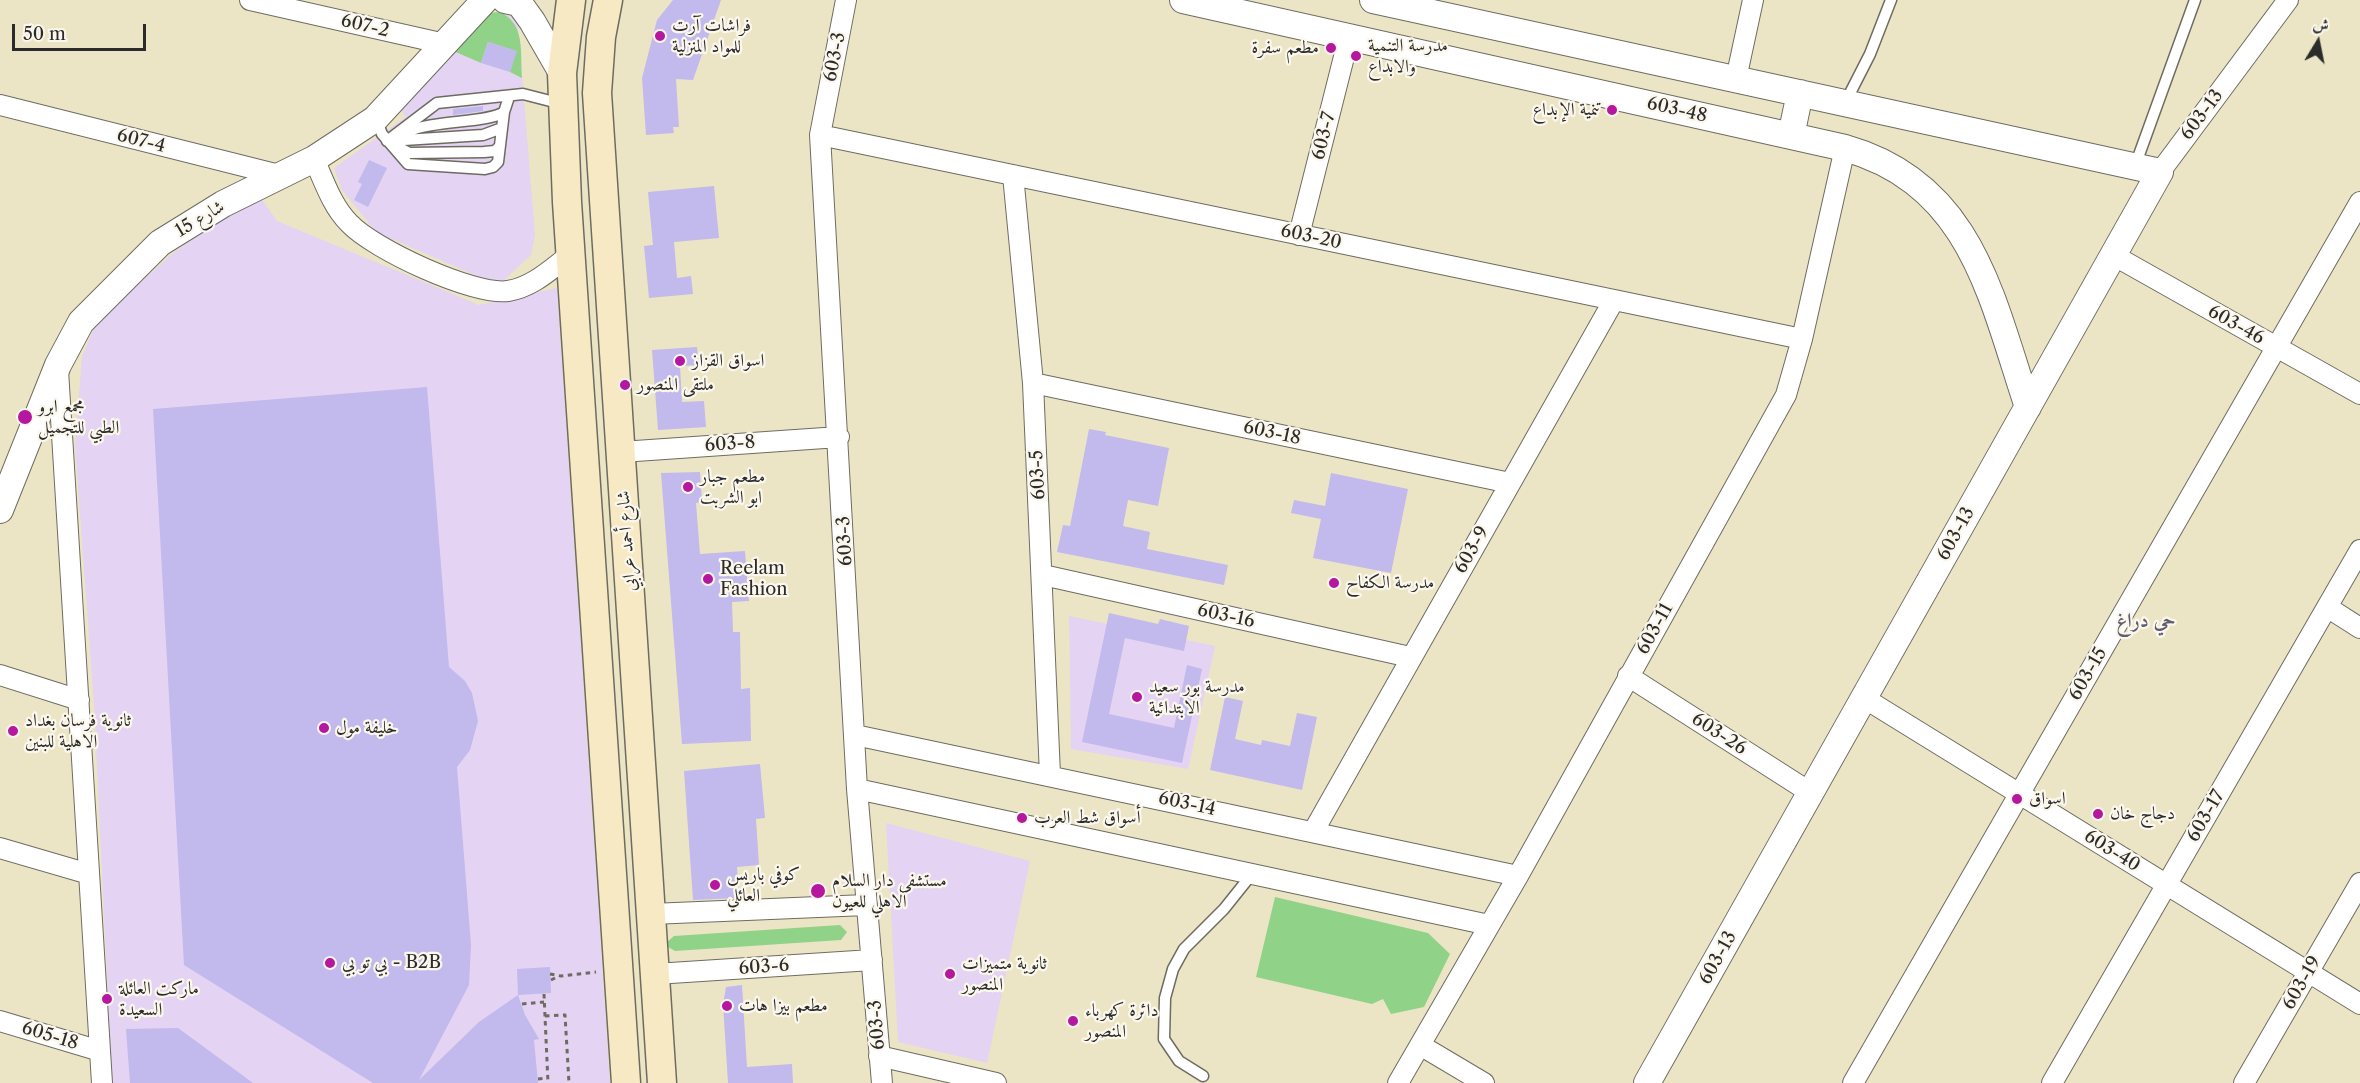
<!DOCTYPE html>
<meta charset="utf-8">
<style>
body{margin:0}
#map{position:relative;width:2360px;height:1083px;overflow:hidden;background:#ebe5c6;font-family:"Libre Caslon Text",Amiri,serif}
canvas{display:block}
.north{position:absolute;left:2288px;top:12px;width:60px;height:60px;-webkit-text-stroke:4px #fbf7ec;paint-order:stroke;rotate:10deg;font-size:16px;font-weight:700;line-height:24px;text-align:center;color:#2b2b2b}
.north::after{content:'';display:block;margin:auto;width:21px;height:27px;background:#2b2b2b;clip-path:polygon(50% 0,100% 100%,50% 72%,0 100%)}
.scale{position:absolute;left:12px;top:24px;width:134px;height:27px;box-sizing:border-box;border:3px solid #2b2b2b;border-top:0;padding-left:8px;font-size:18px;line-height:21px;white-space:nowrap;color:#2b2b2b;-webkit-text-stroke:4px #fbf7ec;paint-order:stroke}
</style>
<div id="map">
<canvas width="2360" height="1083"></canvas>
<div class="north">ش</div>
<div class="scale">50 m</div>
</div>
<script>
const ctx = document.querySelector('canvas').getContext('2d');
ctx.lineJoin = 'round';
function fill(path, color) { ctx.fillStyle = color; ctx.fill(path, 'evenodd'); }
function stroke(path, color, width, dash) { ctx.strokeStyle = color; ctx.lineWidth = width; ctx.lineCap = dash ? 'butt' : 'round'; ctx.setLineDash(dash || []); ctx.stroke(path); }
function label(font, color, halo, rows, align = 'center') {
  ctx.font = font + ' "Libre Caslon Text",Amiri,serif'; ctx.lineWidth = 4.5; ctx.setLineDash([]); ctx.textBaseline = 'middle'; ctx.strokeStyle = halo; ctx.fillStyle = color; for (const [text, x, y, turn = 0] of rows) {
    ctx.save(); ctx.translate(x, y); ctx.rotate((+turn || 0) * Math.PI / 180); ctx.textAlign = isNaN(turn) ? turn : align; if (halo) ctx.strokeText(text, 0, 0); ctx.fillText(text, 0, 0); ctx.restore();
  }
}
const built = new Path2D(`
 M500 12 512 17 518 26 535 235 531 255 502 282 486 280 376 232 342 190 334 168 406 117 400 109 463 37Z
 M258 194 277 221 479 305 557 288 610 1083H112L94 705 75 446 82 357 93 330 121 300 173 253Z
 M1069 616 1215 646 1188 769 1071 749Z
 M886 823 1030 861 987 1063 898 1042Z`);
const green = new Path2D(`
 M500 12C526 24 520 53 522 78L510 72 516 51 488 42 481 63 451 50 486 13Z
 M1275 897 1428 933 1450 954 1424 1007 1391 1014 1383 999 1372 1004 1256 977Z
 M840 925 847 932 841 940 675 951 668 947 667 942 674 936Z`);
const building = new Path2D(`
 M673 0H721L693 80 676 79 679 127H673L674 133 646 135 642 78 657 20Z
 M488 42 517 51 510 72 481 63Z
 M483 106V111L453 115V109Z
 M369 160 387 168 368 207 354 200 362 184 358 182Z
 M714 186 719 238 674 242 677 278 691 276 693 294 649 298 644 246 653 245 648 192Z
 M697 347 699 365 680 366 682 402 704 401 706 427 658 430 652 350Z
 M427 387 449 667 465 681 472 693 478 721 470 750 457 767 471 945 469 985 419 1080 479 1022 518 995 525 1015 539 1039 534 1040 538 1083H373L184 965 153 409Z
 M1089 429 1106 432 1105 435 1169 448 1158 506 1128 500 1123 526 1150 532 1147 549 1228 565 1224 585 1057 552 1063 525 1070 526Z
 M700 472 702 502 696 503 700 554 745 551 749 601 732 602 733 632H740L741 689 750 688 751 741 682 744 661 473Z
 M1331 473 1408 489 1391 573 1313 558 1321 519 1291 513 1294 500 1325 506Z
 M1109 613 1158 624 1160 619 1189 626 1184 651 1125 638 1109 714 1174 728 1187 665 1202 669 1182 763 1082 742Z
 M1225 697 1243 701 1235 739 1261 745 1262 740 1290 746 1297 713 1317 717 1302 790 1210 770Z
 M760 764 765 818 756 819 759 865 737 867 739 898 693 900 684 771Z
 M550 967 551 993 518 995 517 969Z
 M742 985 747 1067 792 1064 793 1083H728L723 1004 726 987Z
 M178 1028 253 1083H130L126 1029Z`);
const path = new Path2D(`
 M550 974 561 976 596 972
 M551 980 559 976
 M544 994 548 1083
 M522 1004 544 1002
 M545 1016 565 1015 569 1083
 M538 1079 548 1078`);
const service = new Path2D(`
 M1845 103 1870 54 1891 0
 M376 119 382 134 408 164 485 169 493 167 498 162 504 112 509 97
 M407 132C432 120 489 123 504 112
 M387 141 437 103 523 94 562 104
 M388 141 483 135 502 128
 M396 146 409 153 484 152 495 151 500 146
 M2135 166 2195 0
 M1203 1076 1179 1061 1164 1039 1165 998 1173 969 1184 949 1224 909 1252 874`);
const minor = new Path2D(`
 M250 0 445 44
 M846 0 820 135 857 789 882 1083
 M1736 79 1753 0
 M0 105 283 176
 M820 135 1802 339
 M314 159C324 181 332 206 349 223 373 249 474 296 508 291 533 287 551 269 571 254
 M2160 172 2288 0
 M1013 175 1033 383 1050 775
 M1299 235 1349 37
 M2113 255 2360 394
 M58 370 102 1083
 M1033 383 1510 483
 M621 452 839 437
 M1043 575 1410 657
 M2327 607 2360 628
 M0 675 79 700
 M1628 676 1811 793
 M1864 698 2360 1004
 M855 735 1518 876
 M857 789 1489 925
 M1313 832 1614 300
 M0 848 89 874
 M651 914 866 905
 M655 974 872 960
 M0 1021 100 1051
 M1420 1045 1484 1083
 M879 1056 996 1083
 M1398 1083 1518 876 1786 395 1802 339 1845 148
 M1853 1083 2360 202
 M2052 1083 2360 550
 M2244 1083 2360 883`);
const tertiary = new Path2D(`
 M505 0 519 3 532 21 562 73
 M1183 0 1845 148C1972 184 1991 297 2028 407
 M1373 0 2160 172 1647 1083
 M1791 136 1800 93
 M0 510 58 365 81 322 160 243 223 204 314 159 375 119 485 0`);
const secondary = new Path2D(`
 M571 0 562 73 567 202 626 1083
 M608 0 601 37 597 93 662 1083`);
const markers = [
 [660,36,6,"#b5179e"],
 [1331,48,6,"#b5179e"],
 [1356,56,6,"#b5179e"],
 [1612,110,6,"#b5179e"],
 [680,361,6,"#b5179e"],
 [625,385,6,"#b5179e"],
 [25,417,8,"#b5179e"],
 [688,487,6,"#b5179e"],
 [708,579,6,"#b5179e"],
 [1334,583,6,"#b5179e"],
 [1137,697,6,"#b5179e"],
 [324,728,6,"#b5179e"],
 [13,731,6,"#b5179e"],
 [2017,799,6,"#b5179e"],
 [2098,814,6,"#b5179e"],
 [1022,818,6,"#b5179e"],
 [715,885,6,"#b5179e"],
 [818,891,8,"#b5179e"],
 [330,963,6,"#b5179e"],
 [950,974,6,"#b5179e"],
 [107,999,6,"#b5179e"],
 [727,1006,6,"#b5179e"],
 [1073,1021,6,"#b5179e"]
];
const streetNames = [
 ["607-2",365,26,13],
 ["603-3",835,57,-79],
 ["603-48",1677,110,13],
 ["603-13",2202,115,-53],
 ["603-7",1324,136,-76],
 ["607-4",141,141,14],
 ["شارع 15",200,219,-31],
 ["603-20",1311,237,12],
 ["603-46",2236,325,29],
 ["603-18",1272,433,12],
 ["603-8",730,444,-4],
 ["603-5",1038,475,-93],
 ["603-13",1956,534,-61],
 ["شارع أحمد عرابي",627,541,-94],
 ["603-3",845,541,-93],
 ["603-9",1472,550,-60],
 ["603-16",1226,616,12],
 ["603-11",1655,629,-61],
 ["603-15",2088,674,-60],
 ["603-26",1719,734,33],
 ["603-14",1187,804,12],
 ["603-17",2206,816,-60],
 ["603-40",2112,851,32],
 ["603-13",1718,958,-61],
 ["603-6",764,967,-4],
 ["603-19",2302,983,-60],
 ["603-3",877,1025,-94],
 ["605-18",50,1036,17]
];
const poiNames = [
 ["فراشات آرت",672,26],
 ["للمواد المنزلية",672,47],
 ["مدرسة التنمية",1368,46],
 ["والابداع",1368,67],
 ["مطعم سفرة",1319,48,"right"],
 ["تنمية الإبداع",1600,110,"right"],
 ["اسواق القزاز",692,361],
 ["ملتقى المنصور",637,385],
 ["مجمع ابرو",38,407],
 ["الطبي للتجميل",38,428],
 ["مطعم جبار",700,477],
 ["ابو الشربت",700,498],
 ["Reelam",720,569],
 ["Fashion",720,590],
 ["مدرسة الكفاح",1346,583],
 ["مدرسة بور سعيد",1149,687],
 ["الابتدائية",1149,708],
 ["ثانوية فرسان بغداد",25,721],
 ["الاهلية للبنين",25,742],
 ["خليفة مول",336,728],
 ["اسواق",2029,799],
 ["دجاج خان",2110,814],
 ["أسواق شط العرب",1034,818],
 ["كوفي باريس",727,875],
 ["العائلي",727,896],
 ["مستشفى دار السلام",832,881],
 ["الاهلي للعيون",832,902],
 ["بي تو بي - B2B",342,963],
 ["ثانوية متميزات",962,964],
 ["المنصور",962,985],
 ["ماركت العائلة",119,989],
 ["السعيدة",119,1010],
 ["مطعم بيزا هات",739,1006],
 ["دائرة كهرباء",1085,1011],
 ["المنصور",1085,1032]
];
const neighbourhoodNames = [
 ["حي دراغ",2146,621]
];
fill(built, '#e4d3f2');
fill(green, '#91d289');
fill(building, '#c2b9ec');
stroke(service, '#6e6c61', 13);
stroke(minor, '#6e6c61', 22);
stroke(tertiary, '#6e6c61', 28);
stroke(secondary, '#6e6c61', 31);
stroke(path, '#6e6c61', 3, [4.5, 4.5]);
stroke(service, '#fff', 10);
stroke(minor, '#fff', 20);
stroke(tertiary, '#fff', 26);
stroke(secondary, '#f7e9c3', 28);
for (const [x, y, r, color] of markers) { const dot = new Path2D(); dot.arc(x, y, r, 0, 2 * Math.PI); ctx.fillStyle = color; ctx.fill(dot); stroke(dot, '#fbf7ec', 2); }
label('18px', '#2b2b2b', '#fbf7ec', streetNames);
label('18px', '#2b2b2b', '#fbf7ec', poiNames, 'left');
label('bold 20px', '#605d6f', '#fbf7ec', neighbourhoodNames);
</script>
